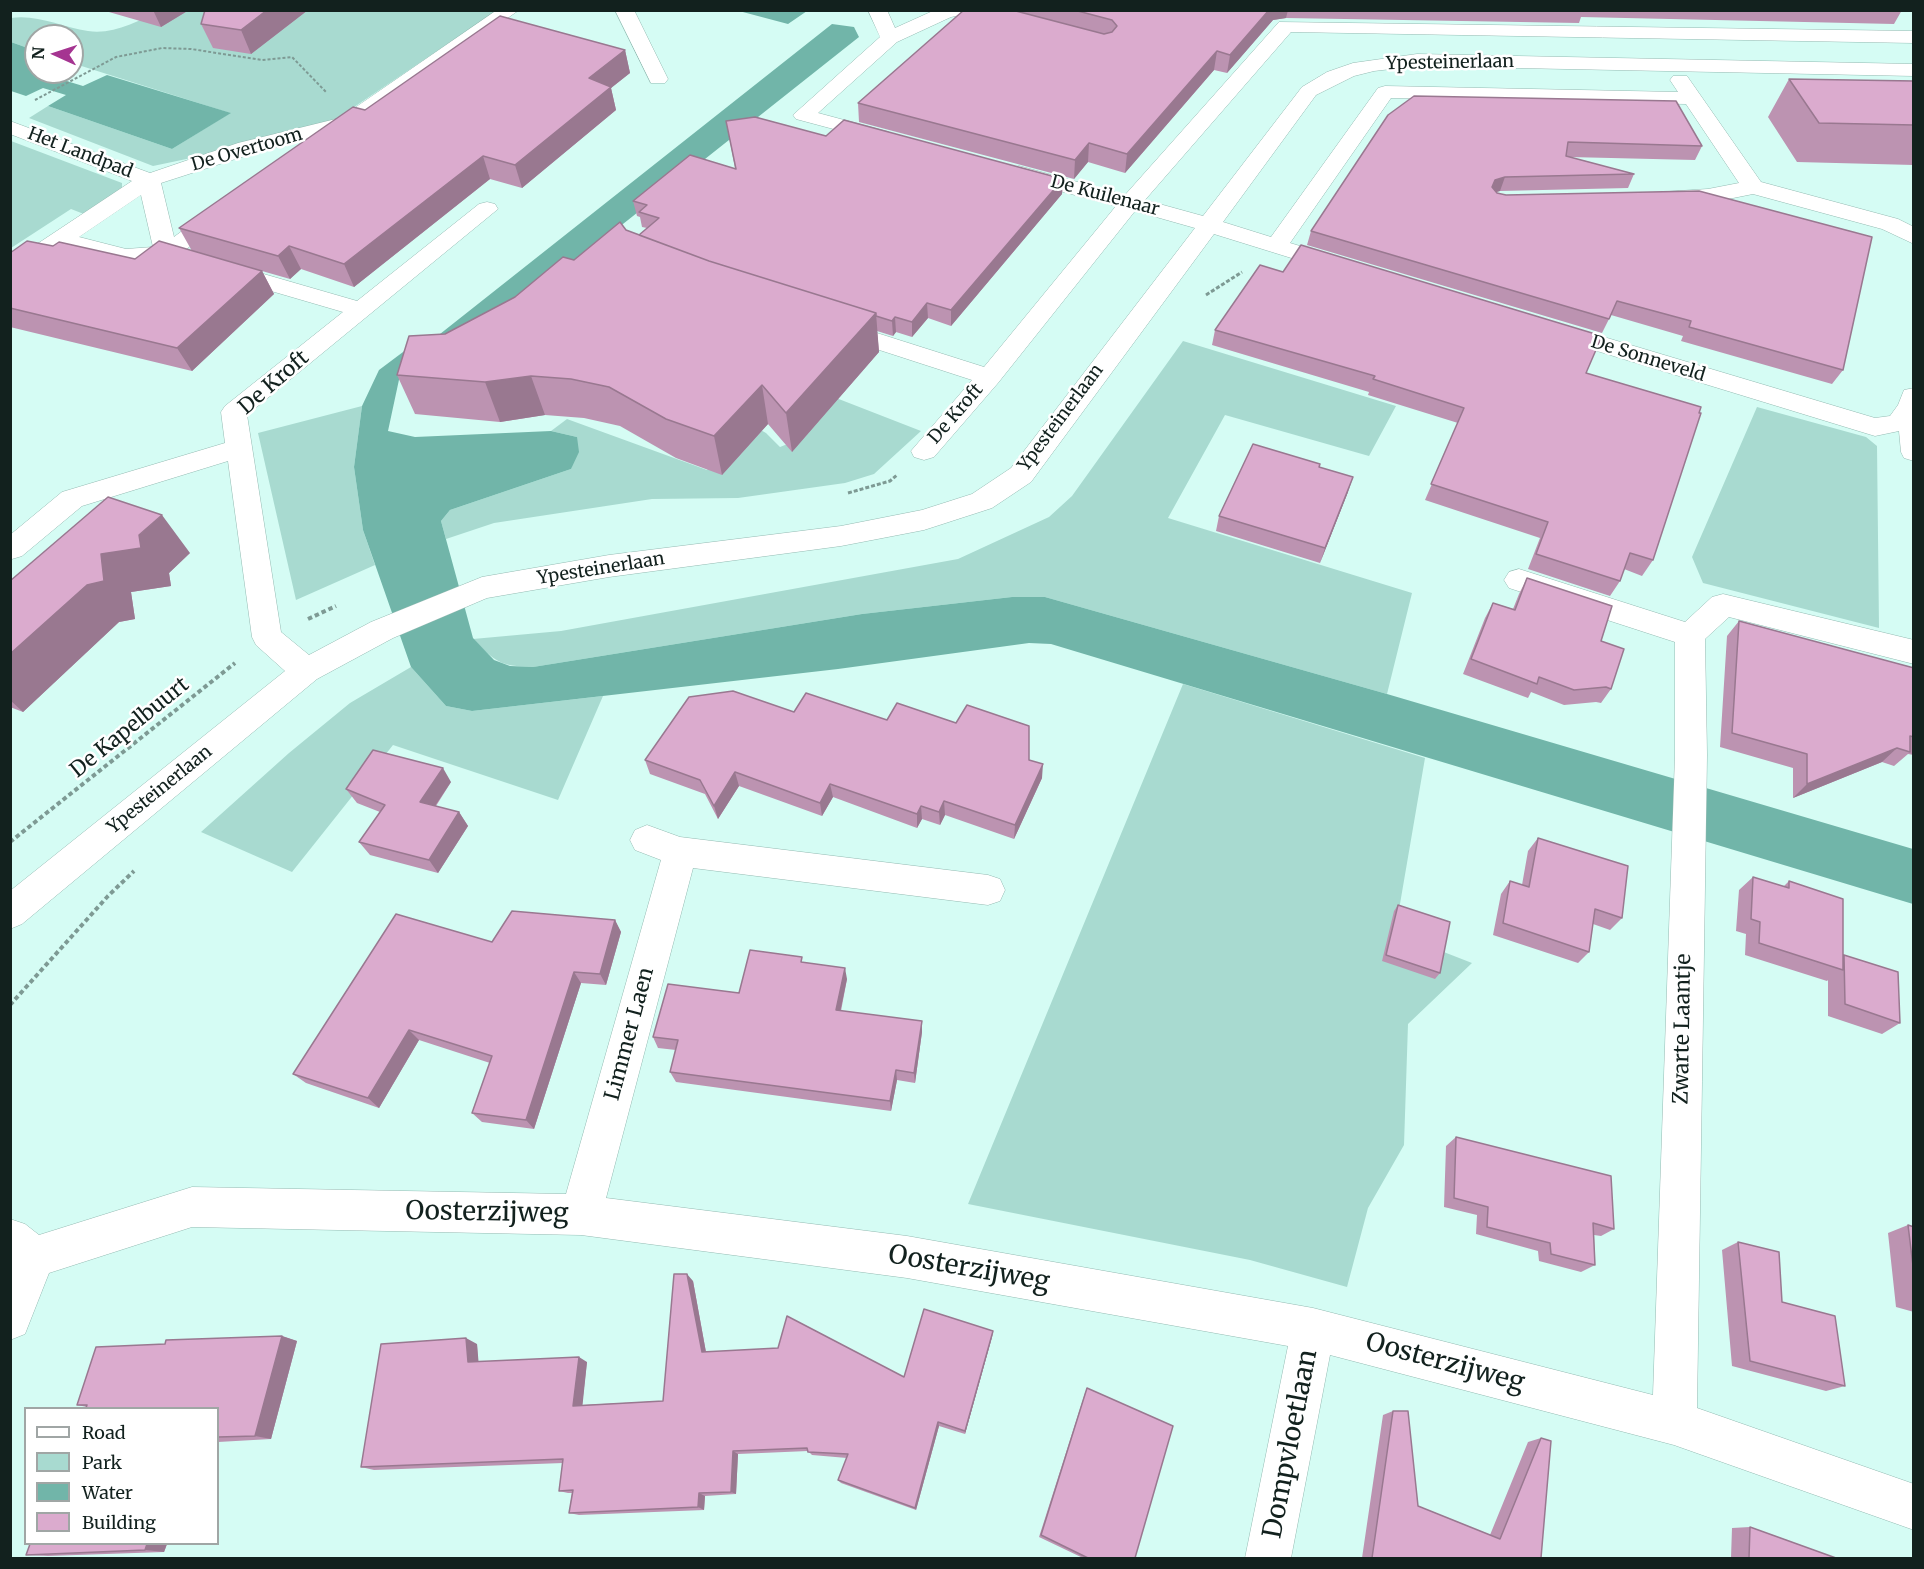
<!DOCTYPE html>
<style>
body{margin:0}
#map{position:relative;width:1924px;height:1569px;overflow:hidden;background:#d5fcf4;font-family:Merriweather,serif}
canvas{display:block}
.frame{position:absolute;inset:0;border:12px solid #12211e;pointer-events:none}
.legend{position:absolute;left:24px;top:1407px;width:195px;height:138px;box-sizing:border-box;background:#fff;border:2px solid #a0a6a5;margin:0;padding:8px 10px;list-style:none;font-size:18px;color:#12211e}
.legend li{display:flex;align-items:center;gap:12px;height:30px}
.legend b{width:30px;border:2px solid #a0a6a5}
.north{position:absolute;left:24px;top:24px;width:60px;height:60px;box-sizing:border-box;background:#fff;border:2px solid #a0a6a5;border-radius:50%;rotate:273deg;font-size:16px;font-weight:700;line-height:24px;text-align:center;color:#12211e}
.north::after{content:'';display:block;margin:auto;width:21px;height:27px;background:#a53491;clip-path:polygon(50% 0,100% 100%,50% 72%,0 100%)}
</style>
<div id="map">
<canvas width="1924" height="1569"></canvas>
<div class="frame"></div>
<ul class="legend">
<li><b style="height:8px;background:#fff"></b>Road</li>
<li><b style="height:16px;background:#a8dad0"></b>Park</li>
<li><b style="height:16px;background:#71b5a9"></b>Water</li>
<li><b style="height:16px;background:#dbabce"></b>Building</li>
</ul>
<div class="north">N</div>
</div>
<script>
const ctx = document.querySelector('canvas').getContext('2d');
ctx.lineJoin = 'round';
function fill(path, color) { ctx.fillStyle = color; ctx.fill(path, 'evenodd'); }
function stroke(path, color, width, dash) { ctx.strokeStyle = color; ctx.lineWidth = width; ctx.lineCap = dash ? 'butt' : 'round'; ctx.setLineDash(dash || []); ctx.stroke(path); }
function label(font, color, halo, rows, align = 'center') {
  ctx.font = font + ' Merriweather,serif'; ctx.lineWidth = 5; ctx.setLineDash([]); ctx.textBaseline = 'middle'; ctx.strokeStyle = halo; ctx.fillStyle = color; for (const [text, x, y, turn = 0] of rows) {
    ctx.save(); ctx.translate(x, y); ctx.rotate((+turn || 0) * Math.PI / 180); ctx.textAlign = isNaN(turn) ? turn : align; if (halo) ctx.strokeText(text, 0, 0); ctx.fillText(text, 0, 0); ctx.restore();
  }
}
const green = new Path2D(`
 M159 11H496L332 122 196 157 153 166 29 118 48 106 172 149 230 113 72 63V36H36V51L11 42V18C37 14 62 27 88 31 113 35 138 21 159 11Z
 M11 141 122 183V191L89 216 71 209 11 248Z
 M1183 341 1396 406 1369 456 1225 415 1168 518 1412 593 1387 694 1045 597H1012L862 614 533 667C499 666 496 662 473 639L561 631 958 559 1049 517 1072 496Z
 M831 396 921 431 874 474 845 483 738 498 652 499 494 523 446 539 441 521 450 510 571 469 577 437 551 431 567 419 707 470 750 424 766 433 780 447 805 437Z
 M362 406 354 467 363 530 375 565 296 600 258 433Z
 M1757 407 1866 437 1877 446 1879 628 1703 583 1692 557Z
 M411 667 446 706 472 711 603 696 558 800 393 745 292 872 201 832 289 753 350 703Z
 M1183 684 1425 758 1395 933 1472 963 1408 1024 1404 1145 1368 1208 1347 1287 1250 1260 968 1204Z`);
const water = new Path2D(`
 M739 11H807L788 24Z
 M832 24 854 27 859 37 474 342 400 375 388 431 415 437 551 431 577 437 579 452 571 469 450 510 441 521 473 638 494 660 510 666 533 667 862 614 1012 597H1045L1387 694 1913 849V904L1051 644 1029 643 838 669 472 711 446 706 411 667 363 530 354 467 362 406 379 370 411 346 440 334Z
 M11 42 36 51V72H71L60 79 83 86 107 75 231 113 172 149 48 106 66 95 43 88 26 96 11 91Z`);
const pathFar2 = new Path2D(`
 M35 100 116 57 162 48 191 49 262 60 292 57 327 93`);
const pathFar1 = new Path2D(`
 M1206 295 1242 272
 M848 493 890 481 897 475`);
const path = new Path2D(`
 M308 619 336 606
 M10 842 235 663
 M10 1005 108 896 134 871`);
const minor = new Path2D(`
 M497 10H519L354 126 254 153 161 183 174 237 214 207 222 205 230 207 233 212 184 251 357 301 479 204 487 202 495 204 498 209 247 415 281 632 309 655 371 622 482 577 609 555 841 526 922 510 972 494 1011 468 1195 228 1135 211 998 383 934 457 924 460 914 457 911 451 972 380 827 333 824 328 827 323 836 320 984 367 1116 206 1011 178 1008 173 1011 168 1019 166 1125 195 1279 22 1914 31V43L1291 32 1145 200 1203 216 1302 87 1327 72 1353 63 1417 54 1914 64V76L1417 66 1374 71 1354 76 1316 95 1223 222 1271 237 1378 88 1385 86 1678 92 1670 80 1673 76H1687L1761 182 1898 219 1914 227V244L1882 229 1753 194 1708 203 1662 202 1659 197 1662 192 1708 189 1739 183 1686 104 1391 98 1290 243 1346 260 1350 265 1346 270 1338 272 1330 270 1214 234 1031 482 992 508 924 530 841 546 609 577 487 598 393 638 317 679 22 924 10 929V891L285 671 256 645 252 637 228 461 82 506 22 556 12 559 10 535 62 492 225 443 221 412 225 406 343 312 165 260 126 263 64 247 18 278 10 280V262L132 181 10 134V121L150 173 238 143 340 118ZM141 195 153 247 126 249 79 237Z
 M615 10H634L668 79 665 83H651Z
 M868 10H887L895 28 935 10H968L966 14 951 17 897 42 818 113 889 132 893 136 889 140 882 142 796 119 793 115 880 37Z
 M1557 323 1875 418 1890 416 1898 405 1904 390 1914 388V461L1904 458 1901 452 1899 431 1875 436 1548 336 1545 331 1548 326Z
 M1519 569 1685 622 1712 597 1723 594 1914 640V664L1729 617 1705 639 1707 755 1697 1408 1914 1484V1530L1674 1445 1330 1355 1291 1558H1245L1288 1346 907 1278 581 1235 192 1227 49 1273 25 1334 10 1340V1219L25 1224 39 1235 192 1187 566 1194 661 860 635 850 630 840 635 830 647 825 680 837 988 875 1000 879 1005 890 1000 901 988 905 693 868 606 1198 907 1236 1313 1308 1653 1395 1675 755V642L1509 588 1504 580 1509 572Z`);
const wall = new Path2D(`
 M102 10H189L161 27Z
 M308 10 251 54 213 48 201 24Z
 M964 10H1902L1894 24 1581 17 1579 23 1286 18 1273 20 1227 73 1214 70 1125 173 1088 162 1074 179 859 122 858 103Z
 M625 50 630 73 611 88 616 110 522 188 490 179 354 287 301 269 290 279 262 271 274 294 192 371 10 327V253L53 246 135 259 192 251 179 228 365 110Z
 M1789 79 1914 81V165L1797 162 1768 117Z
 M1388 115 1702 146 1695 160 1569 157 1634 174 1628 188 1500 191 1496 192 1843 370 1832 384 1681 341 1683 336 1611 315 1602 333 1307 245 1311 231Z
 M726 121 826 136 1063 179 1062 194 951 326 928 318 912 337 896 332 893 336 877 331 879 352 792 452 768 424 722 475 676 458 620 426 584 418 545 415 500 422 415 414 397 375 445 334 515 297 626 230 639 235 647 228 642 227 640 217 637 216 633 201 735 168Z
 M1215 330 1586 373 1653 560 1642 576 1624 569 1620 581 1610 596 1528 569 1540 538 1425 500 1458 423 1368 395 1369 392 1212 345Z
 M1348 492 1320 563 1216 531 1219 516Z
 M190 553 169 573 171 586 131 592 135 619 119 622 23 712 10 707V581Z
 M1527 578 1601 641 1611 689 1601 703 1596 702 1564 705 1531 692 1528 698 1463 674 1485 618 1493 603 1513 609 1519 594Z
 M1739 621 1914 668V755L1908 754 1894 766 1882 762 1793 798V768L1720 747 1727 636Z
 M794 712 887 720 1029 760 1042 778 1014 839 945 815 940 825 922 819 917 828 833 797 822 816 739 786 718 819 705 794 650 774 645 760Z
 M451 782 436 806 459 812 468 826 438 873 370 855 359 842 380 812 357 803 346 789Z
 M1538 838 1622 918 1610 930 1593 924 1589 952 1578 963 1493 935 1501 894 1510 881 1522 885 1528 851Z
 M1753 877 1783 887 1789 881 1843 956 1844 955 1900 1023 1882 1034 1828 1016V980L1827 981 1745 955 1746 934 1736 931 1739 890Z
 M1398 905 1440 973 1435 979 1382 961 1394 911Z
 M615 920 621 932 606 985 581 983 534 1129 482 1122 472 1113 490 1063 419 1040 379 1108 306 1083 293 1074 492 942Z
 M803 962 847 979 841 1011 922 1032 915 1083 897 1080 891 1111 676 1082 670 1072 676 1050 658 1048 653 1037 739 993Z
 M1456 1137 1614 1229 1601 1236 1594 1235 1595 1265 1581 1272 1539 1261 1538 1251 1476 1234 1477 1215 1444 1207 1446 1146Z
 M1908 1225 1914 1227V1312L1896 1307 1888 1233Z
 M1738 1242 1782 1302 1845 1386 1826 1391 1732 1366 1722 1250Z
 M693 1281 706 1352 904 1377 993 1331 992 1337 965 1434 939 1426 916 1510 841 1483 838 1480 847 1458 812 1455 808 1451 738 1454 736 1494 705 1496 704 1510 579 1515 569 1513 572 1493H568L559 1491 563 1463 374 1470 361 1467 477 1344 478 1362H587L582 1405 663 1401Z
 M282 1336 297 1341 271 1439 218 1442V1408L87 1407 77 1405 165 1344Z
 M1087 1388 1135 1558H1083L1039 1537 1085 1393Z
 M1393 1411 1418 1506 1490 1535 1528 1442 1541 1438V1558H1362L1383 1415Z
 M1750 1527 1836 1558H1731L1732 1528Z
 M30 1544H167L164 1552 48 1556 26 1555Z`);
const shadedWall = new Path2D(`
 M153 10H189L161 27Z
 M267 10H308L251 54 241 30Z
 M1269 10H1288L1286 18 1273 20 1227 73 1230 55Z
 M625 50 630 73 611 88 616 110 522 188 515 165 589 78Z
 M1217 51 1214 70 1125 173 1127 154Z
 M1089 143 1088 162 1074 179 1075 160Z
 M483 156 490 179 354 287 344 264Z
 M1505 177 1500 191 1490 194 1495 180Z
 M1063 179 1062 194 951 326V310Z
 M289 246 301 269 290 279 278 256Z
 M262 271 274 294 192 371 177 348Z
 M927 303 928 318 912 337V322Z
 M876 313 879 352 792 452 786 413Z
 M895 317 896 332 893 336 892 321Z
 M531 376 545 415 500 422 485 382Z
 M762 385 768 424 722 475 714 436Z
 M1353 477 1348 492 1320 563 1325 548Z
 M162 515 190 553 169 573 171 586 131 592 135 619 119 622 23 712 10 700V654L101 554 139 535Z
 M1897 748 1882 762 1793 798 1807 784Z
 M1043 764 1042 778 1014 839 1015 825Z
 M443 768 451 782 429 815 420 802Z
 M735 772 739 786 718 819 714 806Z
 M830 784 833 797 822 816 820 803Z
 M944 801 945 815 940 825 939 812Z
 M921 806 922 819 917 828V814Z
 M459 812 468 826 438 873 429 860Z
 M615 920 621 932 606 985 600 974Z
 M845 968 847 979 838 1022 836 1010Z
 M574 972 581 983 534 1129 526 1120Z
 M922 1021V1032L915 1083 914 1073Z
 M409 1030 419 1040 379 1108 368 1098Z
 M896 1070 897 1080 891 1111 890 1101Z
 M687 1274 693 1281 707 1358 702 1352Z
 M993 1331 992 1337 965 1434V1431Z
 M282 1336 297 1341 271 1439 255 1436Z
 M466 1338 477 1344 479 1367 468 1362Z
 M579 1357 587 1362 582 1410 573 1406Z
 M938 1422 939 1426 916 1510 915 1508Z
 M733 1451 738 1454 736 1494 731 1492Z
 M699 1493 705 1496 704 1510 698 1507Z
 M147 1544H167L164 1552 145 1550Z`);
const building = new Path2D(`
 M205 10H267L241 30 201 24Z
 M964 10H1012L1104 34 1112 32 1117 26 1112 20 1074 10H1269L1230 55 1217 51 1127 154 1089 143 1075 160 858 103Z
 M500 16 625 50 589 78 611 87 515 165 483 156 344 264 289 246 278 256 179 228 353 107 365 110Z
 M1789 79 1914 81V125L1819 123Z
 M1414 96 1676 101 1702 146 1568 142 1566 156 1634 174 1505 177 1495 180 1492 187 1497 193 1506 195 1699 191 1872 237 1843 370 1689 327 1691 321 1617 301 1609 319 1311 231 1388 115Z
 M755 117 826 136 844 120 1063 179 951 310 927 303 912 322 895 317 892 321 876 316V313L709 261 639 235 659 218 639 212 647 205 633 201 690 155 736 169 726 121Z
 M620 222 626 230 709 261 876 313 786 413 762 385 714 436 666 419 609 387 571 379 531 376 485 382 397 375 409 336 445 334 515 297 563 257 574 260Z
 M27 241 53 246 59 242 135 259 159 241 262 271 177 348 10 308V253Z
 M1301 245 1602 336 1586 373 1701 407 1699 413H1701L1653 560 1630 553 1620 581 1536 554 1548 522 1431 484 1464 408 1373 379 1375 376 1215 330 1260 265 1283 272Z
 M1253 444 1320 464 1319 467 1353 477 1325 548 1219 516Z
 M108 497 162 515 139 535 141 548 101 554 104 581 87 585 10 654V581Z
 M1527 578 1612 606 1601 641 1624 649 1611 689 1606 687 1574 690 1539 677 1537 684 1471 659 1493 603 1515 610Z
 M1739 621 1914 668V737L1910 736V752L1897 748 1807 784V754L1732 733Z
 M733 691 794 712 806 693 887 720 897 703 956 723 967 705 1029 726V760L1043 764 1015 825 944 801 939 812 921 806 917 814 830 784 820 803 735 772 714 806 700 780 645 760 689 697Z
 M373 750 443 768 420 802 459 812 429 860 359 842 385 805 346 789Z
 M1538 838 1628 866 1622 918 1595 909 1589 952 1503 923 1510 881 1529 887Z
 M1753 877 1789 888V881L1843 899V970L1759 943 1760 922 1751 919Z
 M1398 905 1450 922 1440 973 1386 955Z
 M512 911 615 920 600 974 574 972 526 1120 472 1113 492 1056 409 1030 368 1098 293 1074 396 914 492 942Z
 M750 950 802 957 801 962 845 968 836 1010 922 1021 914 1073 896 1070 890 1101 670 1072 678 1040 653 1037 668 984 739 993Z
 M1844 955 1898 972 1900 1023 1845 1004Z
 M1456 1137 1611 1176 1614 1229 1593 1223 1595 1265 1551 1254 1550 1243 1487 1227 1488 1207 1454 1198Z
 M1908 1225 1914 1227V1274Z
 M1738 1242 1779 1252 1782 1302 1835 1316 1845 1386 1750 1361Z
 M674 1274H687L702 1352 778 1348 787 1316 904 1377 924 1309 993 1331 965 1431 938 1422 915 1508 838 1480 848 1454 808 1452 807 1448 733 1451 731 1492 699 1493 698 1507 569 1513 573 1490 559 1491 563 1459 361 1467 381 1344 466 1338 468 1362 579 1357 573 1406 663 1401Z
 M282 1336 255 1436 218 1437V1408H86L87 1405H77L96 1347 165 1344 166 1340Z
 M1087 1388 1173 1426 1135 1558H1088L1041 1535Z
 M1393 1411H1408L1418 1506 1500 1539 1541 1438 1551 1441 1541 1558H1372Z
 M1750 1527 1836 1558H1749Z
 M30 1544H147L145 1550 26 1555Z`);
const farStreetnames = [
 ["Ypesteinerlaan",1450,63,-1],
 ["De Overtoom",247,150,-16],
 ["Het Landpad",80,153,21],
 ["De Kuilenaar",1105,196,15],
 ["De Sonneveld",1648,359,17],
 ["De Kroft",956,414,-49],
 ["Ypesteinerlaan",1061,418,-53],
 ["Ypesteinerlaan",601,569,-9],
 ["Ypesteinerlaan",160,790,-39]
];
const streetNames = [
 ["De Kroft",274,383,-41],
 ["De Kapelbuurt",130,728,-39],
 ["Zwarte Laantje",1683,1029,-89],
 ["Limmer Laen",630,1034,-75]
];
const nearStreetnames = [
 ["Oosterzijweg",487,1213,1],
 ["Oosterzijweg",969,1269,10],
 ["Oosterzijweg",1445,1363,15],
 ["Dompvloetlaan",1291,1444,-79]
];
fill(green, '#a8dad0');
fill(water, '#71b5a9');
stroke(minor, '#94bab2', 1);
stroke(pathFar2, '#7e9a94', 2, [3, 2]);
stroke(pathFar1, '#7e9a94', 3, [4, 2]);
stroke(path, '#7e9a94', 4, [4.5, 3]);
fill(minor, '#fff');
fill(wall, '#bc93b1');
fill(shadedWall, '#997890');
fill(building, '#dbabce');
stroke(building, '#997890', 1.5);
label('18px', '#12211e', '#fff', farStreetnames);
label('21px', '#12211e', '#fff', streetNames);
label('26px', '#12211e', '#fff', nearStreetnames);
</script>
